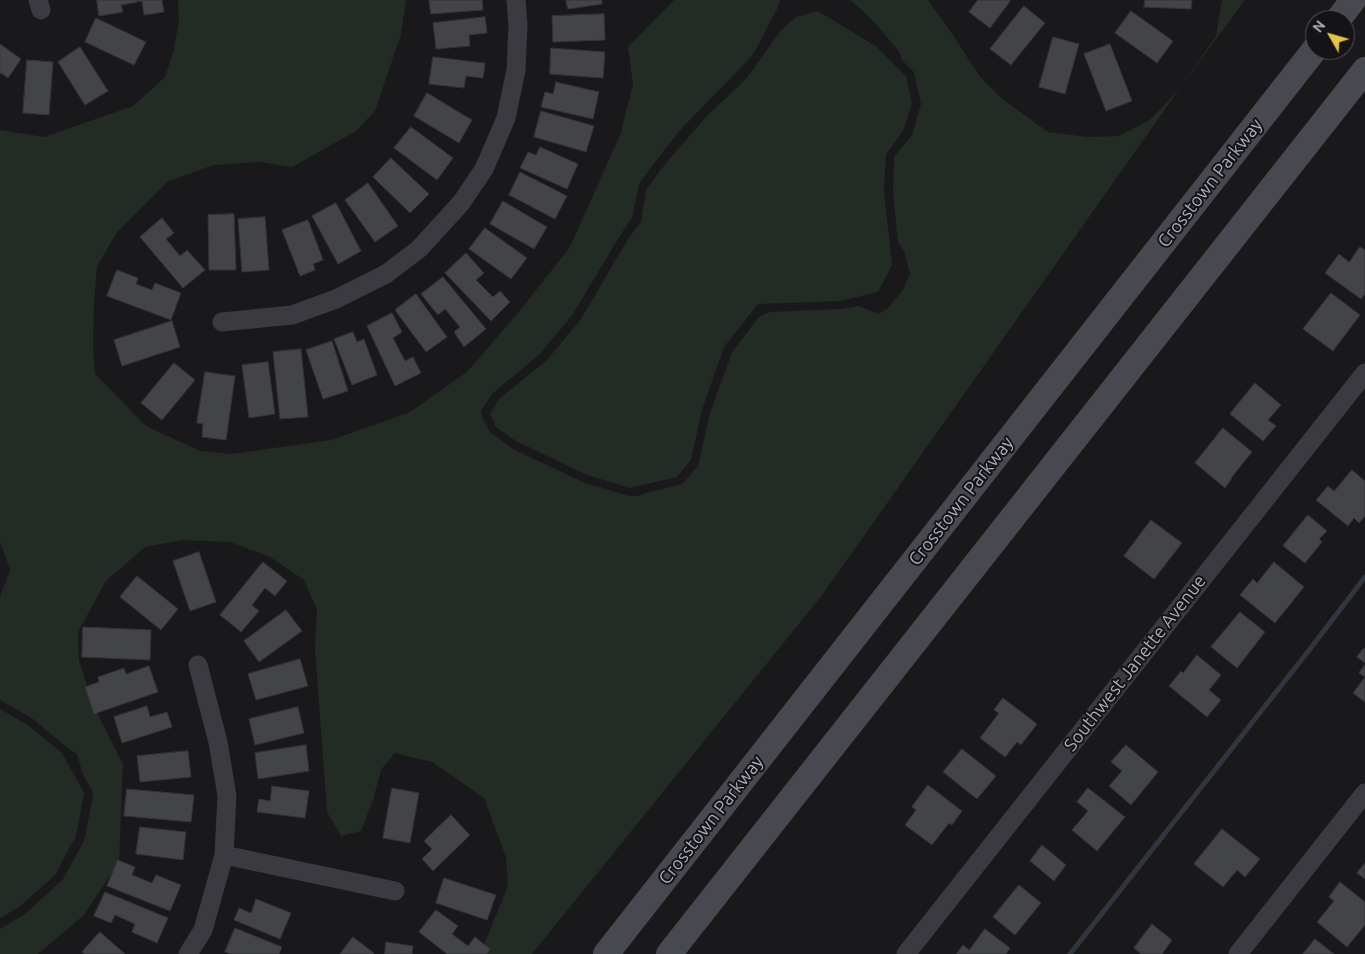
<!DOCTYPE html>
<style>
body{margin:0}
#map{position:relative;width:1365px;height:954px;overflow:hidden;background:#19191b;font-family:Ubuntu,sans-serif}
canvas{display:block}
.north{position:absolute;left:1305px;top:10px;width:50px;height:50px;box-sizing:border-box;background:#141416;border:1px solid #515258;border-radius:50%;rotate:308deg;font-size:14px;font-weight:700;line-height:20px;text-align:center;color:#acafba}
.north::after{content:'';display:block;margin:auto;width:18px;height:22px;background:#e5c447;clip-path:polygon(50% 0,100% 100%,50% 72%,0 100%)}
</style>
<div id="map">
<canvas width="1365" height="954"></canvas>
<div class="north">N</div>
</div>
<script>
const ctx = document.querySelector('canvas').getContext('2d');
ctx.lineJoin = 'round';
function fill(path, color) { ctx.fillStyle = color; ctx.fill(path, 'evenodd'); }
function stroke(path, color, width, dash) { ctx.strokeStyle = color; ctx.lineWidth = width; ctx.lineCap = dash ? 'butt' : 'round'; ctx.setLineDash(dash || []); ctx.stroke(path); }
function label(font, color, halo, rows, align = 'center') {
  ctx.font = font + ' Ubuntu,sans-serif'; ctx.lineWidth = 4; ctx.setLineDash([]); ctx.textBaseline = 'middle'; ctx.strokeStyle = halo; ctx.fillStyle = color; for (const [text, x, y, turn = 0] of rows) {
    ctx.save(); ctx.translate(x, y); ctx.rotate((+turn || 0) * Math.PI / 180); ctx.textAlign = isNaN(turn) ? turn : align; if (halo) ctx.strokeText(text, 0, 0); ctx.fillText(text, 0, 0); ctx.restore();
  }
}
const green = new Path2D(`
 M178 0H406L401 35 375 111 356 131 292 167 260 162 213 165 167 182 118 231 97 266 94 302 93 346 95 374 146 426 200 451 232 454 331 440 410 412 467 372 518 313 570 247 620 135 633 85 628 47 674 0H780L778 7 758 46 751 57 682 128 658 158 639 184 632 218 621 234 573 314 540 354 493 393 481 411 482 417 490 432 513 449 585 483 629 496C634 496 642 496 645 493L682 484 698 466 710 413 732 352 760 316 770 312 841 309 859 306 878 314 887 309 903 290 910 273 904 251 898 242 893 193 894 157 912 135 921 104 914 72 902 60 900 53 875 23 852 1 847 0H928L953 35 980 77 1005 101 1048 132 1088 137 1119 136 1150 120 1180 88 1216 36 1222 0H1245L1180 88 823 594 532 954H478L483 947 508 886 506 857 484 798 432 762 395 753 381 770 373 800 361 831 341 836 327 812 315 649 317 610 304 580 270 557 230 542 182 540 145 547 106 581 78 632 79 661 96 711 123 764 119 862 84 915 39 953 37 954H0V929L25 914 63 879 84 841 93 796 92 790 83 775 77 754 70 750 33 719 0 700V597L10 570 0 542V130L44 137 133 106 165 77 173 53 179 21Z
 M818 11 877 47 906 76 912 103 903 131 886 154 884 192 892 265 878 292 840 301 758 304 724 347 702 410 691 460 677 477 630 488 587 475 516 441 496 427 490 414 499 399 547 360 581 319 628 239 641 222 646 190 665 164 706 117 747 78 781 30 796 17Z
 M0 709 28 725 62 753 84 793 76 836 55 875 19 907 0 918Z`);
const stream = new Path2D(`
 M1070 954 1310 649 1365 577`);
const building = new Path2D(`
 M97 0H162L164 12 144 15 142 1 121 5 123 12 99 16Z
 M429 0H482L483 10 431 14Z
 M566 0H602V4L568 9Z
 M978 0H1011L990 28 969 12Z
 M1145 0H1192L1191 9 1144 7Z
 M1024 6 1045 23 1011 65 990 49Z
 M1131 11 1173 41 1157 63 1115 33Z
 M604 14 605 40 553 42 552 16Z
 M485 17 487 33 469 35 470 46 436 49 433 23Z
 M96 18 146 42 134 65 85 42Z
 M1053 37 1079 44 1065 94 1039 87Z
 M0 44 21 59 8 78 1 73 0 74Z
 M1110 44 1132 101 1106 111 1084 54Z
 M80 47 108 91 85 105 58 62Z
 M551 48 605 52 603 78 550 74Z
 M433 57 485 63 483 78 466 76 464 88 429 84Z
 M27 60 53 62 49 115 23 113Z
 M556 82 599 92 593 119 541 107 545 92 553 94Z
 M427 93 472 120 459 143 414 116Z
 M541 111 594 126 586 152 534 137Z
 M411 127 453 158 437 180 394 148Z
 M540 147 578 164 567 189 520 168 528 152 536 155Z
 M391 158 429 194 410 213 373 177Z
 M520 172 567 196 555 219 509 195Z
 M368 183 398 226 375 242 345 200Z
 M503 201 547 227 534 249 490 224Z
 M336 203 361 251 338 264 312 216Z
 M234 214 236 270H209L208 215Z
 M265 217 269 270 242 272 238 219Z
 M162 218 174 233 166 239 180 256 187 250 205 270 183 288 140 237Z
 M308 220 323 260 313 264 315 270 300 276 282 230Z
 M485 228 527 258 511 279 469 249Z
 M1360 247 1365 250V294L1361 299 1325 273 1339 254 1349 262Z
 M466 253 484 273 476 280 493 297 500 291 510 302 491 321 445 273Z
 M117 270 138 278 136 284 152 290 155 283 181 293 171 320 107 296Z
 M443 277 486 329 464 347 454 332 460 327 445 309 438 315 421 294Z
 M1331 293 1360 315 1333 351 1303 329Z
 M416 294 447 337 426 352 395 310Z
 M392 313 402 332 393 338 405 361 413 357 421 373 395 386 367 326Z
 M172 321 180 347 122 366 114 340Z
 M353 332 357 342 364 339 377 375 352 385 334 339Z
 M332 341 348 391 323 399 306 350Z
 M301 349 308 417 280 419 273 352Z
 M268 362 275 414 249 418 242 365Z
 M174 363 195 380 162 420 141 403Z
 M205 372 235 376 226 440 202 437 203 424 197 423Z
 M1255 383 1281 405 1268 420 1276 426 1263 441 1230 414Z
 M1223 428 1252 452 1231 478H1232L1225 488 1195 463Z
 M1352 470 1365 481V516L1359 523 1354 518 1348 526 1316 500 1328 486 1334 491Z
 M1308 515 1327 531 1319 539 1322 542 1305 563 1283 546Z
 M1151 520 1182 543 1154 579 1124 556Z
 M199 552 216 602 190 611 173 561Z
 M263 562 287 581 275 596 265 588 252 605 259 611 241 632 220 615Z
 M1274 562 1304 587 1275 623 1240 595 1253 579 1257 583Z
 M137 576 178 609 161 630 120 597Z
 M286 610 302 631 259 662 244 641Z
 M1240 612 1265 632 1237 668 1211 647Z
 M83 627 151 630 150 660 82 657Z
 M1364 648 1365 649V663L1357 657Z
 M1197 655 1221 675 1209 690 1221 700 1207 717 1169 686 1181 671 1183 673Z
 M300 659 308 686 256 700 248 674Z
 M1365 665V702L1353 693 1365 677 1359 673Z
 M149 666 158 692 94 714 85 687 99 682 98 677 124 668 126 674Z
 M1003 698 1037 724 1021 745 1017 742 1005 757 980 738 999 713 994 710Z
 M147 706 150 717 167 712 172 727 122 743 114 717Z
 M298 707 304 733 255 745 249 719Z
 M306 745 309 771 258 779 255 753Z
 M1126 745 1158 772 1131 805 1109 786 1122 771 1111 762Z
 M962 749 996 776 977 799 943 772Z
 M188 751 191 777 140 782 137 756Z
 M928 785 962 811 952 825 949 823 932 845 905 825 916 810 912 807Z
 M272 786 309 791 305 818 257 812 259 799 270 801Z
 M392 788 419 793 410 843 383 838Z
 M1088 788 1125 817 1097 851 1072 830 1088 811 1077 802Z
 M127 789 194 795 191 822 124 816Z
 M451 815 470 835 433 871 422 859 432 849 424 841Z
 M140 827 186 832 183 860 136 854Z
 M1222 829 1260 859 1245 877 1237 870 1223 887 1194 864Z
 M1042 845 1066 865 1054 881 1030 861Z
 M118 860 135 867 132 875 152 883 156 875 181 885 170 911 107 886Z
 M1365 863V879L1357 873Z
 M444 878 496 895 487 920 436 903Z
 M1340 882 1365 902V925L1347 947 1317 922 1334 901 1329 897Z
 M1019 885 1041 903 1015 935 993 917Z
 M105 892 168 918 157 943 132 932 135 924 115 915 111 923 94 916Z
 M256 899 291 913 280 939 234 920 239 908 251 913Z
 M436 910 458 926 452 934 468 946 475 937 490 949 487 954H447L419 932Z
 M1152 924 1172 940 1162 954H1141L1134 948Z
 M235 928 282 947 279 954H231L225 952Z
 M985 929 1010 948 1006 954H956L963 945 969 950Z
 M100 932 125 954H85L82 952Z
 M353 937 374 953 373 954H340Z
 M1315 939 1334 954H1303Z
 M386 942 413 946 412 954H385Z`);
const street = new Path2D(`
 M38 0 41 10
 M222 322 292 315 336 299 386 274 419 249 461 203 484 169 506 118 516 70 518 25 516 0
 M224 855 395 891
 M188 954 203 930 224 855 227 796 218 742 198 665
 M906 954 1365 373
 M1238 954 1365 793`);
const secondary = new Path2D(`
 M1338 20 1353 0
 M606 954 1315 49
 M669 954 1365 70`);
const streetNames = [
 ["Crosstown Parkway",1210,183,-52],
 ["Crosstown Parkway",961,501,-52],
 ["Southwest Janette Avenue",1135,663,-52],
 ["Crosstown Parkway",711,820,-52]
];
fill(green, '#232b25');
stroke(stream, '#30363e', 5);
fill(building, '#434448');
stroke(building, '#343337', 1);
stroke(street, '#3a3a40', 19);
stroke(secondary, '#484950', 26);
label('18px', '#acafba', '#141416', streetNames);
</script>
